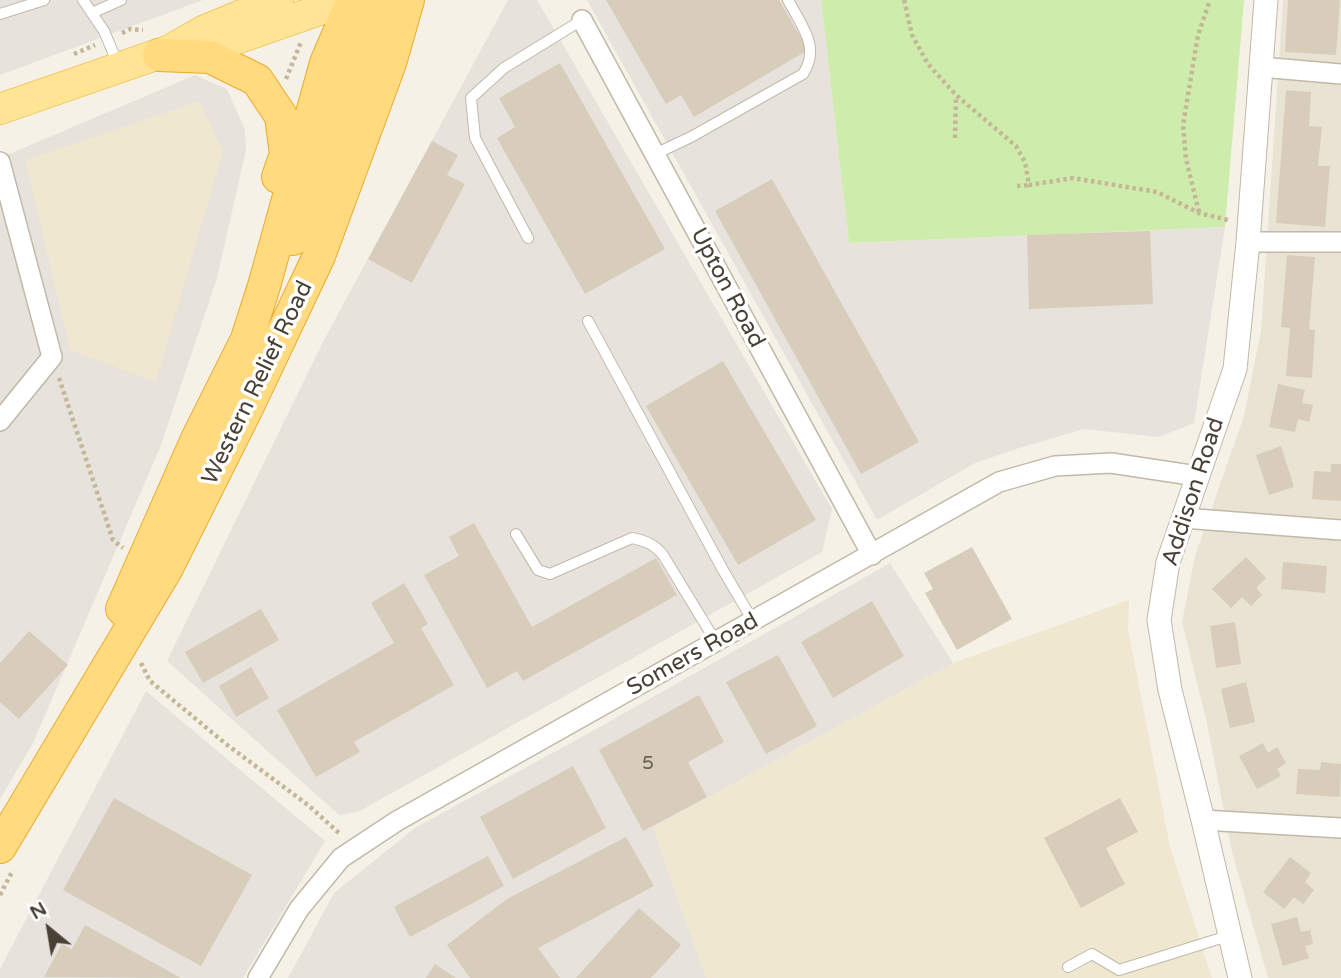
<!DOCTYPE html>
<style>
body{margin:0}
#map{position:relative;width:1341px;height:978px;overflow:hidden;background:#f5f1e7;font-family:"Varela Round",sans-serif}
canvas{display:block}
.north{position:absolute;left:14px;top:894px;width:70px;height:70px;-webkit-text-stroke:5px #fff;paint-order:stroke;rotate:330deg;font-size:19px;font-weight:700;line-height:28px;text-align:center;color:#494135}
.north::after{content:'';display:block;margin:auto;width:24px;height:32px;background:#494135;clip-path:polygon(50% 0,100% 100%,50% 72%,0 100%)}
</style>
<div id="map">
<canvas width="1341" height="978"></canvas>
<div class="north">N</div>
</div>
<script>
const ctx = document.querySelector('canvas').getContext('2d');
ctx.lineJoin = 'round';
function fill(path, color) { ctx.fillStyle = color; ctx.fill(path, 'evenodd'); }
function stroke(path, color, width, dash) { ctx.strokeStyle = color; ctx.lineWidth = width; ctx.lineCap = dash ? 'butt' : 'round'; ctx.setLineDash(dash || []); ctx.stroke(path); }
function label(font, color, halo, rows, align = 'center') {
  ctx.font = font + ' "Varela Round",sans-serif'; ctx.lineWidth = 7; ctx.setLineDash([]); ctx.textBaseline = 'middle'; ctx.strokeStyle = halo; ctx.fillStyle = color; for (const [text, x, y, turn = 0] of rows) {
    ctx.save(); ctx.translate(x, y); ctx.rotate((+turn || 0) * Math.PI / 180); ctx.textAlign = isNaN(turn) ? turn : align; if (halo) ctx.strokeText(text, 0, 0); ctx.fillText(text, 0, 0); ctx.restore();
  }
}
const residential = new Path2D(`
 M1283 0H1341V978H1268L1232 852 1206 719 1182 622 1195 556 1244 416 1261 331Z`);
const industrial = new Path2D(`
 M0 0H203L0 75Z
 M508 0H537L832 509 822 552 358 812 339 815 167 661 325 338Z
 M587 0H821L849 243 1225 227 1194 423 1159 437 1084 429 1016 449 975 463 877 520Z
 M195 75 227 89 245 130 246 150 217 278 161 445 33 743 0 799V158Z
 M890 563 953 663 653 828 706 978H288L334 893 415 828 589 733Z
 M146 691 325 841 243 978H0V969Z`);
const education = new Path2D(`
 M199 101 223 151 156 382 70 350 25 160Z
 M1129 600 1128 629 1170 847 1212 978H706L653 828 953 663Z`);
const green = new Path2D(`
 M821 0H1244L1225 227 849 243Z`);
const building = new Path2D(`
 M606 0H779L808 50 694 117 681 95 666 104Z
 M1288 0H1340L1336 55 1285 52Z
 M560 63 665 249 585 294 497 138 515 127 499 98Z
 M1286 90 1311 92 1309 126 1322 127 1318 166H1330L1325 227 1276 223Z
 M432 141 458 155 447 175 465 184 412 283 368 259Z
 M772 179 919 442 861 474 715 211Z
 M1150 231 1153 304 1029 309 1027 235Z
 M1287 255 1315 257 1309 329 1315 330 1312 378 1286 376 1290 328 1281 327Z
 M723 361 816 520 738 565 646 406Z
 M1278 384 1305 390 1302 403 1313 405 1309 422 1298 419 1295 432 1269 427Z
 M1281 446 1294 487 1269 495 1256 455Z
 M1331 464H1341V501L1312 499 1314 471 1331 472Z
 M474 523 532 627 656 558 677 595 523 681 517 671 487 688 424 575 459 556 449 537Z
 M972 547 1012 619 957 650 925 593 933 589 924 573Z
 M1246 557 1266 578 1256 588 1262 595 1251 606 1242 597 1231 608 1212 589Z
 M1283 562 1327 566 1325 593 1281 589Z
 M404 583 428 624 421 628 454 685 354 742 360 752 316 777 277 710 394 643 371 603Z
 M872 601 904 656 833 698 801 642Z
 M261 609 279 640 203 683 185 652Z
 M1235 622 1241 664 1216 668 1210 626Z
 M29 631 68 665 19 719 0 702V663Z
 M778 655 817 726 766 754 726 682Z
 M251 667 269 698 236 717 219 686Z
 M1246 682 1255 722 1230 728 1221 689Z
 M699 695 724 742 688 762 707 797 643 831 599 750Z
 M1263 743 1268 753 1277 747 1286 763 1277 769 1281 776 1257 789 1239 756Z
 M1321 762 1341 764 1340 797 1296 794 1298 769 1320 770Z
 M573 766 606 828 513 879 480 817Z
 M114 798 252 875 201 966 63 890Z
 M1120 798 1138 832 1106 848 1125 884 1081 908 1044 838Z
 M626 837 654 886 538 948 560 978H470L447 945 507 899Z
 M488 856 504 886 410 937 394 907Z
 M1290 857 1311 873 1305 882 1314 890 1303 904 1294 897 1284 909 1263 892Z
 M639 908 681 945 651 978H576Z
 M1297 917 1301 932 1310 930 1313 944 1305 946 1309 958 1283 966 1271 924Z
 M85 925 181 978 44 977 62 944 72 949Z
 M435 964 456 978H426Z`);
const path = new Path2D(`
 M904 0 912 35 928 64 956 95 1016 146 1025 162 1029 185 1073 178 1157 192 1199 213 1228 220
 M122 33 130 29 143 30
 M74 54 95 45
 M286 79 301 42
 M955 138 956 96
 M1017 186 1029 185
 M1199 212 1186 159 1183 125 1198 35 1210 0
 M59 378 113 540 123 548
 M141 663 150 681 226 744 308 805 340 834
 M0 895 13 870`);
const service = new Path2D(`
 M83 0 104 31 118 64
 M92 13 121 0
 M0 14 44 0
 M655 154 691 137 803 74C821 47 801 25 788 0
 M528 238 475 138 471 98 504 68 582 20
 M588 321 723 570 753 621
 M516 534 538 570 550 574 632 538C646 541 654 544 663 555L716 642
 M1068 967 1092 954 1119 970 1231 935`);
const minor = new Path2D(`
 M582 20 872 555
 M1261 67 1341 74
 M0 162 52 357 0 421
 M1248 242H1341
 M1183 518 1341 530
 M1203 820 1341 828
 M258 978 299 909 341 858 397 821 999 482 1055 466 1111 463 1197 476`);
const tertiary = new Path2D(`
 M1240 978 1203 820 1170 690 1159 620 1168 562 1235 369 1248 242 1266 0`);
const primary = new Path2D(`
 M195 48 216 46 348 0
 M0 109 170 50 203 31 278 0`);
const trunk = new Path2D(`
 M159 55 210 57 257 80 281 116 286 154 278 177
 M293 239C329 162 352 81 377 0
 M122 609 197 439 247 339 264 286 326 63 353 0
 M0 847 167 568 248 406 319 256 390 63 408 0`);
const numberNames = [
 ["5",648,764]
];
const streetNames = [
 ["Upton Road",727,288,62],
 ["Western Relief Road",258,383,-64],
 ["Addison Road",1194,492,-72],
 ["Somers Road",693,655,-29]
];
fill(residential, '#e9e3d4');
fill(industrial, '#e7e2dc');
fill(education, '#efe7cf');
fill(green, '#ceedac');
fill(building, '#d8cdbb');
stroke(service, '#c1b9a8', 12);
stroke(minor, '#c1b9a8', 22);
stroke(tertiary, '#c1b9a8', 25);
stroke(primary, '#efc65b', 32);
stroke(trunk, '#ecaa2a', 34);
stroke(path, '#c5b698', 4.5, [3.5, 3.5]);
stroke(service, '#fff', 10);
stroke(minor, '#fff', 19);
stroke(tertiary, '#fff', 23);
stroke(primary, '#ffe496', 30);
stroke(trunk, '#ffda7f', 32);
label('19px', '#6d6456', null, numberNames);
label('23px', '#494135', '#fff', streetNames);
</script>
